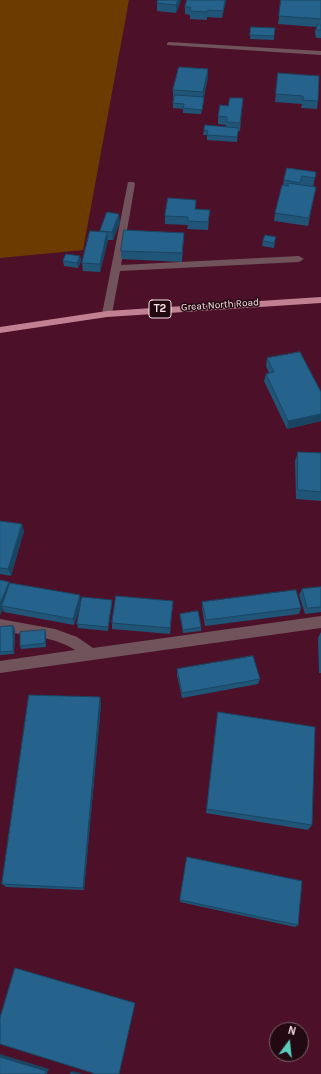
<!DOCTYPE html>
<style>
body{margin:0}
#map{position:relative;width:321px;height:1074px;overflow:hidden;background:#4c1128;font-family:Karla,sans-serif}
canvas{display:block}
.north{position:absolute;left:269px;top:1022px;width:40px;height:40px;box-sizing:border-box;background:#230912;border:1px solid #7a6169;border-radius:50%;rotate:15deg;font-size:11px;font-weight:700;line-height:16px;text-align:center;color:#fde5eb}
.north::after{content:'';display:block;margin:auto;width:14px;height:18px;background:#5bcebc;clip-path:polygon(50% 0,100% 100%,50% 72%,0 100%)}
</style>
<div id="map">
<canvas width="321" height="1074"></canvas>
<div class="north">N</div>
</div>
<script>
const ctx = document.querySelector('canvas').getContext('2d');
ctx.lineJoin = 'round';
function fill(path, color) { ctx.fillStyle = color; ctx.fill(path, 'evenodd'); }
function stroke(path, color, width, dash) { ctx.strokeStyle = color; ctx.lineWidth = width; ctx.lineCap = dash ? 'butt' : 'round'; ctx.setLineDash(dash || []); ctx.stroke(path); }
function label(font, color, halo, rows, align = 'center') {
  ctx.font = font + ' Karla,sans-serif'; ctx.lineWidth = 3; ctx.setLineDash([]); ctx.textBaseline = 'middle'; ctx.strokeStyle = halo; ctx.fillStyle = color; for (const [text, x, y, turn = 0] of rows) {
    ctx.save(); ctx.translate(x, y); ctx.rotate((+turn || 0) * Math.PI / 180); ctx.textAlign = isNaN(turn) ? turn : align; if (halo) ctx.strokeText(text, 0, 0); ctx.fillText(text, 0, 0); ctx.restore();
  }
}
const green = new Path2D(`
 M0 0H129L83 250 0 258Z`);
const service = new Path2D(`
 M128 182H134L135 184 121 265 299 256 304 259 299 262 120 271 112 314 107 317 104 316 102 314Z`);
const minor = new Path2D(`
 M169 42 321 51V55L167 45V43Z
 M321 616V628L0 673V661L75 650C54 636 24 635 0 631V619L55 629 77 637 93 648Z`);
const trunk = new Path2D(`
 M321 297V303L107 317 0 333V327L107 311Z`);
const wall = new Path2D(`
 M158 0H181L176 13 157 11V3Z
 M226 0 222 18 207 17V20L190 19V15L185 14V7Z
 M281 0H321V38H316L315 32 316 27 278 24Z
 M251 27 274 36V40L250 39Z
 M278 73 318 101 317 109 301 108 302 104 275 102Z
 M208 77 204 97V101L201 114 183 113V109L173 108V103L174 98H173V90Z
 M243 98 240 131H238L237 142 207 140V135H203L204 130 226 127V125L218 124V116L228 106Z
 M316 172 313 187H316L308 226 274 221 275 213 283 185 284 180Z
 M195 209 209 218 208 230 187 229 188 225 165 224V216Z
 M120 222 113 240H108L100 272 83 271 82 263 100 232V231Z
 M184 233 182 262 121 259V251Z
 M263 241 275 242 274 248 262 246Z
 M80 256 81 261 78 268 64 266 63 261Z
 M267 358 321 392V421L287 429 264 381 266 374 269 373 266 366Z
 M298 452 321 453V501L296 499 295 461Z
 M0 521 24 531 11 576 0 574Z
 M0 580 9 582 10 584 81 601 112 604 108 631 78 628 77 624 81 603 74 625 4 612 3 609 0 615Z
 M321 587V612L305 614 299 595 302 589Z
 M173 601 170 634 112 629V623Z
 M202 602 301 608 299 614 205 626 202 609Z
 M180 614 201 627V631L183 633 180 617Z
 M13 626 15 629 14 654 0 655V627Z
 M45 630 46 634V647L21 649 20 646Z
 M321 632V673H319L318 638Z
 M177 669 260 679 258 684 182 698 177 675Z
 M100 697 101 704 84 890 6 887 2 884Z
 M218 712 312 825 308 830 206 813Z
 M187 857 298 925 295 927 180 902Z`);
const shadedWall = new Path2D(`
 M178 0H181L176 13V5Z
 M225 0H226L222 18 223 11Z
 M208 69V77L203 100V92Z
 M119 214 120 222 113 240 112 232Z
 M107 232 108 241 100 272V264Z
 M80 256 81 261 78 268 77 263Z
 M321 414V421L287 429 288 421Z
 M22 524 24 531 11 576 8 569Z
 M9 582 11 588 2 606 3 609 0 615V604Z
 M80 595 81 601 74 625 73 619Z
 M112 600V604L108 631V627Z
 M13 626 15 629 14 654 13 651Z
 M45 630 46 634V647L45 643Z
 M100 697 101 704 84 890 83 888Z
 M15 968 135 1003 119 1074Z
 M0 1054 49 1069 47 1074H45L0 1057Z
 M73 1071 83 1074H77L71 1072Z`);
const building = new Path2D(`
 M158 0H178L176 5 157 3Z
 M187 0H225L223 11 208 10 207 12 190 11 191 7H185Z
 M281 0H321V19L279 16Z
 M317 25H321V30H317Z
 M251 27 275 28 274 36 250 35Z
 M179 67 208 69 203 92 173 90Z
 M278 73 319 76 318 101 303 100V96L276 94Z
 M175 95 204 97 202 110 183 108 184 104 173 103Z
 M230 98H243L240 123 227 122V117L218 116 220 105 228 106Z
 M205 125 239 128 237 137 207 135 208 131 204 130Z
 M287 168 316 172 315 178 302 176 300 183 284 180Z
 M288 183 316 187 309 218 275 213 282 185 288 186Z
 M168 198 196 200 195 209 210 210 208 222 188 221V217L165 216Z
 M107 212 119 214 112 232 100 231Z
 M124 230 184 233 182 253 121 251Z
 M90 231 107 232 100 264 82 263Z
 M265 235 276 237 274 243 263 241Z
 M66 254 80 256 77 263 63 261Z
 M300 352 321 392V414L288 421 266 374 274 372 267 358Z
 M298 452 321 453V492L298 490Z
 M0 521 22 524 8 569 0 568Z
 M0 580 9 582 0 604Z
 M10 583 80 595 73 619 2 606Z
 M321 587V607L307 608 302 589Z
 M296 590 301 608 206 620 202 602Z
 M116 596 173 601 170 628 112 623Z
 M82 597 112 600 108 627 77 624Z
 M198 611 201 627 183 630 180 614Z
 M13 626V651L0 652V627Z
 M45 630V643L20 646V632Z
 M253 656 260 679 182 693 177 669Z
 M29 695 100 697 83 888 2 884Z
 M218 712 315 727 312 825 207 809Z
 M187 857 302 881 298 925 180 900Z
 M15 968 135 1003 119 1074H96L0 1044V1018Z
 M0 1057 46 1071 45 1074H0Z
 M71 1072 77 1074H71Z`);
const farStreetnames = [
 ["Great North Road",220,305,-4]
];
const shields = [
 [160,309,22]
];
const shieldNames = [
 ["T2",160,309]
];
fill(green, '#6c3b02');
fill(service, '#71535b');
fill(minor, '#71535b');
fill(trunk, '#c28093');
fill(wall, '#205578');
fill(shadedWall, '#1a4562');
fill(building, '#25638c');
stroke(building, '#1a4562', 1);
label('10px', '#fde5eb', '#230912', farStreetnames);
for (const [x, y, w] of shields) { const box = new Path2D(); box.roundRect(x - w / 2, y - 9, w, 18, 3); ctx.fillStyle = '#230912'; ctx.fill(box); stroke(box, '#fde5eb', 1); }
label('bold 11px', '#fde5eb', null, shieldNames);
</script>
